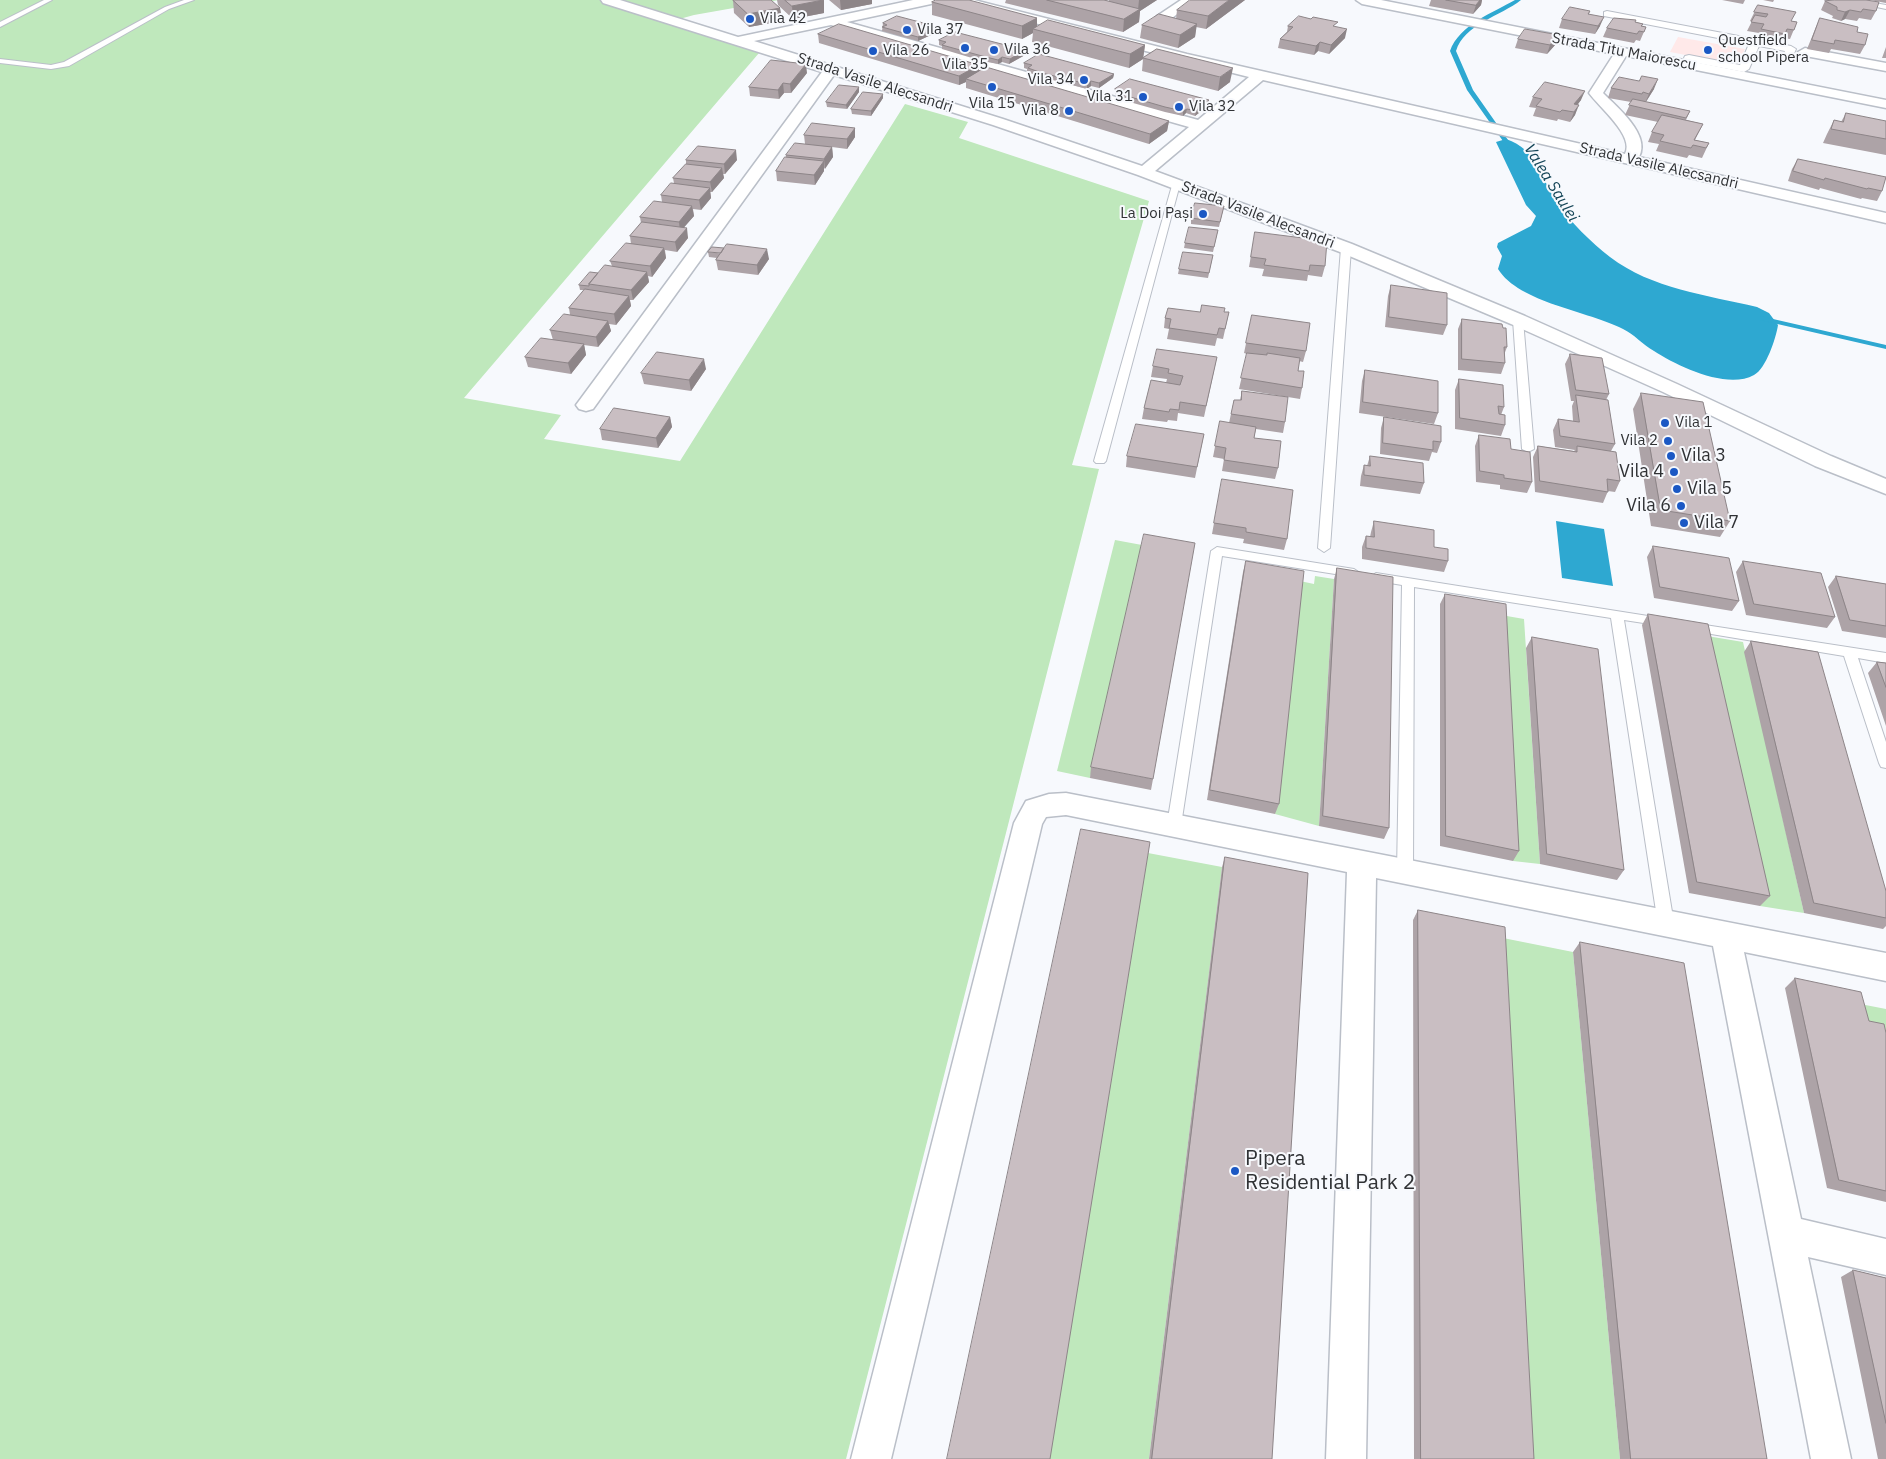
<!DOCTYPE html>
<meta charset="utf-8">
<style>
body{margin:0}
canvas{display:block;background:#f7f9fd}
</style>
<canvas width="1886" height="1459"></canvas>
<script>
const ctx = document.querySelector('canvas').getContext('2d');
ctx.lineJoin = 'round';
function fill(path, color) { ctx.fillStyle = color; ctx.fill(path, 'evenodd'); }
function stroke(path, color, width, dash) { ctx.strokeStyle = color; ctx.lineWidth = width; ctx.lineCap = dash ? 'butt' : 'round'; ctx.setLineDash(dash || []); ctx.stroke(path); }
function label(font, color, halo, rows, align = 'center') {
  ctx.font = font + ' "IBM Plex Sans",sans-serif'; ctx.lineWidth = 4; ctx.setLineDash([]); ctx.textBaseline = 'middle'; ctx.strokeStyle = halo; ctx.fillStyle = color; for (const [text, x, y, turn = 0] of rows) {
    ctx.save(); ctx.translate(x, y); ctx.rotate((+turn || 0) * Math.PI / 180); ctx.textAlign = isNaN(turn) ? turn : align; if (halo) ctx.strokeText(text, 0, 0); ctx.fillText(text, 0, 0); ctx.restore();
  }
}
const education = new Path2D(`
 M1678 37 1745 49 1738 65 1670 52Z`);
const green = new Path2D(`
 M0 0H779L694 15 665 23 759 53 464 398 561 415 544 439 680 461 905 104 968 122 959 138 1149 201 1072 465 1099 469 846 1459H0Z
 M1115 540 1142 545 1090 778 1057 771Z
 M1315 576 1334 579 1319 826 1275 814 1300 581 1314 584Z
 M1501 615 1524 619 1540 864 1513 861Z
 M1701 635 1743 642 1804 913 1760 906Z
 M1148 853 1222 867 1149 1459H1049Z
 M1498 937 1573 952 1620 1459H1524Z
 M1850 1002 1886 1009V1061Z`);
const water = new Path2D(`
 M1506 139C1538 150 1539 176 1557 202 1570 222 1591 242 1610 257 1652 289 1707 295 1757 307L1769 313 1778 325C1776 338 1766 369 1754 375 1727 390 1677 366 1654 351 1643 345 1634 334 1623 329 1589 311 1519 303 1498 269L1502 256 1497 247 1498 243 1531 226 1536 216 1526 205 1496 142Z
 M1556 521 1604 529 1613 586 1562 578Z`);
const stream = new Path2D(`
 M1515 0H1521C1501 16 1464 24 1456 51L1473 90 1515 150 1512 152 1510 151 1467 90 1450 51C1459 25 1494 12 1515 0Z
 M1760 316 1886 345V349L1760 320Z`);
const service = new Path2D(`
 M44 0H52L0 27V22Z
 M184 0H194L169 9 69 66 51 69 0 63V59L51 65 64 62 165 7Z
 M1843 0H1857L1886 5V9Z
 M1173 182 1180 184 1106 461 1104 463H1096L1094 461Z
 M1346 245 1351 248 1330 548 1324 552 1318 548 1341 248Z
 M1518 317 1523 320 1534 449 1528 452 1522 449 1513 320Z
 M1217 547 1354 569 1360 573 1354 577 1222 556 1181 825 1179 829 1174 831 1169 829 1167 825 1211 551Z
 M1376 573 1667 619 1669 622 1667 625 1663 626 1624 620 1674 924 1672 929 1666 931 1660 929 1658 924 1611 618 1414 587 1413 872 1410 876 1405 878 1400 876 1397 872 1402 585 1372 580 1370 577Z
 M1692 623 1886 653V663L1858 658 1886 742V768L1881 767 1879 763 1844 656 1687 630 1686 627 1687 624Z`);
const pedestrian = new Path2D(`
 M1607 11 1791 46 1796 49 1792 58 1788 59 1783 56 1785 51 1759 46 1749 69 1744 72 1692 62 1690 66 1686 67 1681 64 1685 56 1689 55 1740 65 1749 44 1604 16V12Z`);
const minor = new Path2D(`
 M601 0H620L738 37 913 0H937L931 4 847 22 1198 120 1249 77 955 3 953 0H974L1187 54 1625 154C1635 136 1599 107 1589 93L1614 54 1362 4 1356 0H1381L1886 100V108L1626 56 1603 93C1618 108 1651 135 1639 157L1886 213V223L1263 80 1155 171 1352 244 1525 316 1677 384 1831 456 1886 479V494L1815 466 1663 392 1511 324 1340 252 1138 175 993 125 834 75 593 409 586 411 579 409 576 405 579 401 822 72 603 3ZM831 25 1189 127 1142 166 1003 119 754 41Z
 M1181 0H1195L1167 22H1157L1155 19 1157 16Z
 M1805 48 1886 63V71L1800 55 1798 52Z
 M1066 793 1886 953V981L1744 952 1801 1219 1886 1239V1275L1808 1257 1851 1459H1811L1713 946 1376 878 1366 1459H1326L1347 872 1066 815 1046 817 1042 824 891 1459H851L1014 823 1026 801 1049 794Z`);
const wall = new Path2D(`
 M733 0 780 8 782 21 749 27 734 13Z
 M777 0H824V13L793 19 778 5Z
 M829 0H872V4L841 10Z
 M1006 0H1104L1109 1V0H1157L1140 11 1139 22 1123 32 1005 3Z
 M1245 0 1206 29 1196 27 1195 37 1178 48 1140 38 1142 25 1176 19 1177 10Z
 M1431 0H1482L1481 5 1473 14 1429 6Z
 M1722 0H1745L1743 4Z
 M1763 0H1774L1773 2Z
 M1870 0H1886V3Z
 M1825 1 1876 11 1871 20 1859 18 1857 21 1845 19 1841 21 1832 18 1833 16 1821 10Z
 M932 2 1037 18V26L1145 45 1143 58 1157 49 1230 82 1218 91 1142 71 1143 59 1129 68 1032 42 1033 33 1022 39 932 15Z
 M1758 5 1791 21 1797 22 1790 39 1783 38 1781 43 1757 38 1759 33 1747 31 1752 21H1750Z
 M1590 11 1589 14 1600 26 1595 34 1559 28 1562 19Z
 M1820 18 1857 32 1865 45 1860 54 1831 49 1829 53 1807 49 1816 27Z
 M883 23 931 27 935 33 918 41 882 31Z
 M1635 23 1643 24 1642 26 1646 27 1640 41 1636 40 1634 43 1603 37 1607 28Z
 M1288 26 1337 27 1345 38 1329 54 1318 51 1314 55 1278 48 1280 39 1287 32Z
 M818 34 979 71 1169 121 1167 131 1149 144 966 88V82L959 85 819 43Z
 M1559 35 1556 44 1547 54 1515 48 1518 39Z
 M939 40 1025 55 1009 64 1002 62 998 64 982 61 942 49V46L939 45Z
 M1886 47V58H1882Z
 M1024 63 1114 74 1113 78 1099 88 1091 86 1087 89 1041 77 1027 72V69L1024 68Z
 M807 73 791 93H784L779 99 750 96 749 87Z
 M859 87V92L847 109 827 107 826 102Z
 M1611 88 1654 89 1646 102 1690 111 1686 120 1703 124 1695 140 1709 143 1702 158 1689 155 1687 158 1656 151 1659 144 1648 142 1652 132 1658 122 1625 115 1631 102 1608 98Z
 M1115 89 1209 100V105L1195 116 1186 113 1183 116 1165 112 1119 99V95L1115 94Z
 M883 94V98L871 116 852 114 851 109Z
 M1533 97 1581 100 1577 105 1575 115 1570 122 1558 119 1557 121 1533 116 1536 108 1529 107Z
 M1846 113 1886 125V155L1823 143 1827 134 1834 120 1841 122Z
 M855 128V137L847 149 832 147 833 157 824 169V171L815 185 777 181 776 171 786 157V155L805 144 804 135Z
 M1798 159 1882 191 1877 201 1862 198 1861 199 1820 188 1819 190 1788 181 1792 169Z
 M686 160H737L725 174H723L724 178 712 192H710L711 198 701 210 693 209 694 216 684 227 688 238 677 252 665 250 666 258 652 277 648 276 649 282 633 300H630L631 306 616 325 609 324 611 331 598 347 584 345 586 355 571 374 528 367 525 357 553 340 550 330 570 315 569 308 584 290H580L579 285 612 266 610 261 631 244 630 236 641 223 640 217 662 202 661 195 674 183 673 178 686 164Z
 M1224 206 1219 227 1191 224V218Z
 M1218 230 1213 252 1184 248 1185 243Z
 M1255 232 1325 266 1322 277 1308 275 1307 281 1262 276 1264 269 1249 267Z
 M708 252 769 259 758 275 718 270 716 260 717 258 709 257Z
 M1213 255 1208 278 1178 274 1179 269Z
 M1391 285 1447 325 1443 335 1385 327 1388 296Z
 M1200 312H1229L1223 339 1217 338 1215 346 1167 339 1169 329 1164 328 1165 318Z
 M1252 315 1306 351 1303 362 1299 361 1298 371 1302 388 1300 399 1239 389 1247 354 1244 353Z
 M1462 319 1503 328 1507 347 1504 355 1505 363 1501 374 1458 370V329Z
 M1570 354 1609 394 1606 400 1615 444 1611 451 1620 481 1615 492 1608 491 1603 503 1535 492 1533 457 1538 446 1574 451 1575 450 1555 447 1553 430 1558 419 1573 421 1572 406 1574 401H1571L1565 364Z
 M1217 357 1204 417 1178 413 1177 421 1168 420 1167 422 1142 419 1144 408 1166 383 1167 379 1151 377 1153 366Z
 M706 369 691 391 644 384 641 373Z
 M1365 370 1438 413 1434 424 1359 413 1362 381Z
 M1459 379 1504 407 1501 415 1505 425 1501 436 1455 429V390Z
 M1242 391 1285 422 1283 433 1256 429 1254 438 1278 468 1275 479 1222 471 1224 459 1213 457 1220 421 1229 423 1234 400H1240Z
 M1641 393 1730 521 1720 537 1651 526 1633 409Z
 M670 417 672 427 658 448 602 440 600 429Z
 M1384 417 1441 442 1437 453 1432 452 1429 461 1380 454 1381 428Z
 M1204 434 1195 478 1126 467 1127 456Z
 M1479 435 1511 449 1532 482 1527 493 1500 489V485L1476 482 1475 446Z
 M1370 456 1424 483 1420 494 1360 486 1361 476 1364 465 1367 466Z
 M1220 490 1287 539 1284 550 1243 543 1244 539 1212 534Z
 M1374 521 1434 547 1448 561 1444 572 1362 559V547L1366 536 1370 537 1371 532Z
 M1653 546 1739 601 1732 611 1654 598 1647 557Z
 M1246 561 1279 804 1275 814 1207 800 1243 572Z
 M1743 561 1835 617 1827 628 1746 615 1736 572Z
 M1337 568 1389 828 1384 839 1319 826 1334 579Z
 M1836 576 1886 584V638L1842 631 1828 587Z
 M1445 594 1519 851 1513 861 1440 846V604Z
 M1648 614 1770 896 1760 906 1689 893 1642 625Z
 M1532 637 1624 870 1617 880 1540 864 1526 648Z
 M1751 641 1886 891V926L1883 929 1804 913 1744 652Z
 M1877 662 1886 663V726L1868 673Z
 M1091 767 1153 779 1151 790 1090 778Z
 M1225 857 1272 1459H1149L1222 867Z
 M1418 910 1534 1459H1414L1413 920Z
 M1580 942 1767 1459H1620L1573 952Z
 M1795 978 1869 1021 1886 1033V1202L1827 1188 1785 988Z
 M1853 1270 1886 1278V1459H1878L1841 1277Z`);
const shadedWall = new Path2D(`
 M824 0V13L793 19 792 6Z
 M840 0H872V4L841 10Z
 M1139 0H1157L1140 11 1139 22 1123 32 1124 19 1138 10Z
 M1229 0H1245L1206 29 1208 16Z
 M1480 0H1482L1481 5 1473 14 1476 5Z
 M780 8 782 21 749 27 748 14Z
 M1850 10 1845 19 1841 21 1845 12Z
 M1604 17 1600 26 1595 34 1598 26Z
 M1037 18V30L1033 29V33L1022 39V26Z
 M1197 24 1195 37 1178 48 1180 35Z
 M935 28V33L918 41V37Z
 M1347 29 1345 38 1329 54 1331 45Z
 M1559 35 1556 44 1547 54 1550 45Z
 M1320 42 1318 51 1314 55 1316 46Z
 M1145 45 1143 59 1129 68 1130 54Z
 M1025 50V55L1009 64 1010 59Z
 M1002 57V62L998 64V60Z
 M806 64 807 73 791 93 790 84Z
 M979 65V74L966 79V82L959 85V76Z
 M1233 68 1230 82 1218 91 1220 77Z
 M1114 74 1113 78 1099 88V83Z
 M1658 79 1654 89 1645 103 1649 94Z
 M1091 81V86L1087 89V84Z
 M783 83 784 93 779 99 778 90Z
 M859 87V92L847 109 846 105Z
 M1585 91 1581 100 1572 112 1574 104Z
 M883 94V98L871 116V111Z
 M1209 100V105L1195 116 1196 111Z
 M1579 105 1575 115 1570 122 1574 112Z
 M1187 109 1186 113 1183 116V111Z
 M1169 121 1167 131 1149 144 1150 134Z
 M855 128V137L847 149V139Z
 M832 147 833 157 825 169 824 159Z
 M736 150 737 160 725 174 724 164Z
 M824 161V171L815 185 814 175Z
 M722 168 724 178 712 192 710 182Z
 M710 188 711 198 701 210 699 200Z
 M692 206 694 216 680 232 679 222Z
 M687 228 688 238 677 252 675 242Z
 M664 248 666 258 652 277 650 266Z
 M767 249 769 259 758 275 757 265Z
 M647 272 649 282 633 300 631 290Z
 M629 296 631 306 616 325 614 314Z
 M608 321 611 331 598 347 596 337Z
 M584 344 586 355 571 374 568 363Z
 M704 359 706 369 691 391 689 380Z
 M670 417 672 427 658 448 656 438Z`);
const building = new Path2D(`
 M733 0H771L780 8 748 14Z
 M785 0H823L792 6Z
 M936 0H969L1037 18 1022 26 932 2Z
 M1047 0H1104L1140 9 1124 19Z
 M1190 0H1229L1208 16 1177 10Z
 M1446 0H1480L1476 5Z
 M1835 0H1866L1879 2 1876 11 1863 9 1861 12 1850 10 1845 12 1837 10V7L1825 1Z
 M1758 5 1796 12 1791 21 1797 22 1794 30 1787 29 1785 34 1761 29 1764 24 1751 22 1755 15 1766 17 1768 14 1754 12Z
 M1570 7 1590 11 1588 14 1604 17 1598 26 1562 19Z
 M1159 14 1197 24 1180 35 1142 25Z
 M897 16 931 25 928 26 935 28 918 37 882 27 887 25 883 23Z
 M1299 16 1311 19 1313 17 1338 22 1333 26 1347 29 1331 45 1320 42 1316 46 1280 39 1293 27 1288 26Z
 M1614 18 1636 20 1635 22 1643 24 1641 26 1646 27 1644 32 1639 31 1637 34 1607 28Z
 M1820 18 1858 27 1857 32 1868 34 1865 45 1835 40 1834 44 1812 40Z
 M1048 20 1145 45 1130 54 1033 29Z
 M839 24 979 65 959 76 818 34Z
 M1525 29 1559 35 1550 45 1518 39Z
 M955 32 1025 50 1010 59 1002 57 998 60 982 56 942 45 946 42 939 40Z
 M1157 49 1233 68 1220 77 1143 58Z
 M1039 54 1114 74 1099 83 1091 81 1087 84 1042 73 1028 68 1032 65 1024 63Z
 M771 60 806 64 790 84 783 83 778 90 749 87Z
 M986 67 1169 121 1150 134 966 79Z
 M1642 76 1658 79 1649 94 1643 92 1642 94 1611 88 1619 77 1639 81Z
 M1130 79 1209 100 1196 111 1187 109 1183 111 1165 107 1120 94 1123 91 1115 89Z
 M1545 82 1585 91 1574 104 1579 105 1574 112 1562 110 1560 112 1536 106 1542 99 1533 97Z
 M839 85 859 87 846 105 826 102Z
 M863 92 883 94 871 111 851 109Z
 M1633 99 1690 111 1686 118 1629 105Z
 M1846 113 1886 121V139L1831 129 1834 120 1843 122Z
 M1662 115 1703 124 1694 140 1709 143 1706 148 1693 145 1691 148 1660 141 1664 135 1652 132Z
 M812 123 855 128 847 139 804 135Z
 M795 143 832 147 824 159 786 155Z
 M698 146 736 150 724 164 686 160Z
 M785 157 824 161 814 175 776 171Z
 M1798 159 1886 177 1882 191 1868 188 1867 189 1825 178 1824 180 1793 171Z
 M686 164 722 168 710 182 673 178Z
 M671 183 710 188 699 200 661 195Z
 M654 201 692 206 679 222 640 217Z
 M1195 203 1224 206 1220 222 1191 218Z
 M642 222 687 228 675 242 630 236Z
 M1189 227 1218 230 1214 247 1185 243Z
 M1255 232 1327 241 1325 266 1310 265 1309 271 1264 265 1266 259 1251 257Z
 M626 243 664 248 650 266 610 261Z
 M727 244 767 249 757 265 716 260Z
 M712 247 724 248 721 253 708 252Z
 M1183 252 1213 255 1209 273 1179 269Z
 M605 265 647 272 631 290 589 284Z
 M590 272 598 273 589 284V286L579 285Z
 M1391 285 1447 293V325L1389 317Z
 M585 289 629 296 614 314 569 308Z
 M1202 305 1225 308 1224 312H1229L1225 329 1219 328 1217 335 1169 328 1171 319 1165 318 1168 308 1200 312Z
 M564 314 608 321 596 337 550 330Z
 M1252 315 1310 323 1306 351 1246 343Z
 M1462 319 1502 324 1503 328H1506L1507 347H1504L1505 363 1462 359Z
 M541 338 584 344 568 363 525 357Z
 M1157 349 1217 357 1206 406 1180 402 1179 410 1170 409 1169 412 1144 408 1151 380 1180 385 1183 376 1168 373 1169 369 1153 366Z
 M657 352 704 359 689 380 641 373Z
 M1247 353 1267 355V353L1300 358 1298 371H1304L1302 388 1241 378Z
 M1570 354 1602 358 1609 394 1576 390Z
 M1365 370 1438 381V413L1363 402Z
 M1459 379 1503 385 1504 407 1498 406 1499 414 1505 415V425L1460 418Z
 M1242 391 1288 397 1285 422 1231 414 1234 400H1241Z
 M1641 393 1703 402 1730 521 1661 510Z
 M1576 395 1608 400 1615 444 1560 436 1558 419 1579 422Z
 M614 408 670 417 656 438 600 429Z
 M1384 417 1441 426V442L1433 441V450L1383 443Z
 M1220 421 1256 427 1254 438 1281 441 1278 468 1224 460 1226 448 1215 446Z
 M1136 424 1204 434 1197 467 1127 456Z
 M1479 435 1510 439 1511 449 1530 452 1532 482 1504 478V475L1480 471Z
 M1538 446 1577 452V446L1616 452 1620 481 1607 479 1608 492 1540 481Z
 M1370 456 1423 463 1424 483 1364 475V465L1370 466Z
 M1222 479 1293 490 1287 539 1246 532V528L1214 523Z
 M1374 521 1434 530V547L1448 549V561L1366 548V536L1374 537Z
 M1144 534 1195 543 1153 779 1091 767Z
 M1653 546 1729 558 1739 601 1660 587Z
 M1246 561 1304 571 1279 804 1210 790Z
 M1743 561 1821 573 1835 617 1754 604Z
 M1337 568 1393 577 1389 828 1323 816Z
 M1836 576 1886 584V626L1850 620Z
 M1445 594 1506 604 1519 851 1446 836Z
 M1648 614 1708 624 1770 896 1697 882Z
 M1532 637 1598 649 1624 870 1547 854Z
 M1751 641 1818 652 1886 891V918L1814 903Z
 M1877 662 1886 663V687Z
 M1081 829 1150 842 1050 1459H947Z
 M1225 857 1308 873 1272 1459H1152Z
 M1418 910 1505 927 1534 1459H1421Z
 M1580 942 1684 963 1767 1459H1631Z
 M1795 978 1861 992 1869 1021 1884 1024 1886 1033V1191L1839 1180Z
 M1853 1270 1886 1278V1423Z`);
const markers = [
 [750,19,5,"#1b58c4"],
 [907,30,5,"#1b58c4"],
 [965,48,5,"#1b58c4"],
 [994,50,5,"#1b58c4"],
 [1708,50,5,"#1b58c4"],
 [873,51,5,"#1b58c4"],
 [1084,80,5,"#1b58c4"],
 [992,87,5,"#1b58c4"],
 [1143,97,5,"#1b58c4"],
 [1179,107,5,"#1b58c4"],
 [1069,111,5,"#1b58c4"],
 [1203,214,5,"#1b58c4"],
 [1665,423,5,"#1b58c4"],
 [1668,441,5,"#1b58c4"],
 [1671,456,5,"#1b58c4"],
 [1674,472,5,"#1b58c4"],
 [1677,489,5,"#1b58c4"],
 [1681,506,5,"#1b58c4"],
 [1684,523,5,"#1b58c4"],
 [1235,1171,5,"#1b58c4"]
];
const farPoinames = [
 ["Vila 42",760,19],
 ["Vila 37",917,30],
 ["Questfield",1718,41],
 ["school Pipera",1718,58],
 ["Vila 36",1004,50],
 ["Vila 26",883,51],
 ["Vila 35",965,65,"center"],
 ["Vila 34",1074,80,"right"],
 ["Vila 31",1133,97,"right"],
 ["Vila 15",992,104,"center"],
 ["Vila 32",1189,107],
 ["Vila 8",1059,111,"right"],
 ["La Doi Pași",1193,214,"right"],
 ["Vila 1",1675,423],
 ["Vila 2",1658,441,"right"]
];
const farStreetnames = [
 ["Strada Titu Maiorescu",1624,52,11],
 ["Strada Vasile Alecsandri",875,83,18],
 ["Strada Vasile Alecsandri",1659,166,13],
 ["Strada Vasile Alecsandri",1258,215,21]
];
const farWaternames = [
 ["Valea Saulei",1551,183,58]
];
const poiNames = [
 ["Vila 3",1681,456],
 ["Vila 4",1664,472,"right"],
 ["Vila 5",1687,489],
 ["Vila 6",1671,506,"right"],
 ["Vila 7",1694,523]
];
const nearPoinames = [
 ["Pipera",1245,1159],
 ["Residential Park 2",1245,1183]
];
fill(education, '#ffe9e9');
fill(green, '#bfe8bc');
fill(water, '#2ea8d1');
fill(stream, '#2ea8d1');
stroke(service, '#babfc8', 2);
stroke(pedestrian, '#babfc8', 2);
stroke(minor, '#babfc8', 3);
fill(service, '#fff');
fill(pedestrian, '#fff');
fill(minor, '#fff');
fill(wall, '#ada3a7');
fill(shadedWall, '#8d8588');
fill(building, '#c9bec2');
stroke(building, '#8d8588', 1);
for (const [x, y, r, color] of markers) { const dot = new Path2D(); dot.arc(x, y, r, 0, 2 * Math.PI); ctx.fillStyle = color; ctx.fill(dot); stroke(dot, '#f7f9fd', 2); }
label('15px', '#303235', '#f7f9fd', farPoinames, 'left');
label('15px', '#303235', '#f7f9fd', farStreetnames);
label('italic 16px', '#144557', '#f7f9fd', farWaternames);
label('18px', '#303235', '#f7f9fd', poiNames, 'left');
label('21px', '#303235', '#f7f9fd', nearPoinames, 'left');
</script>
